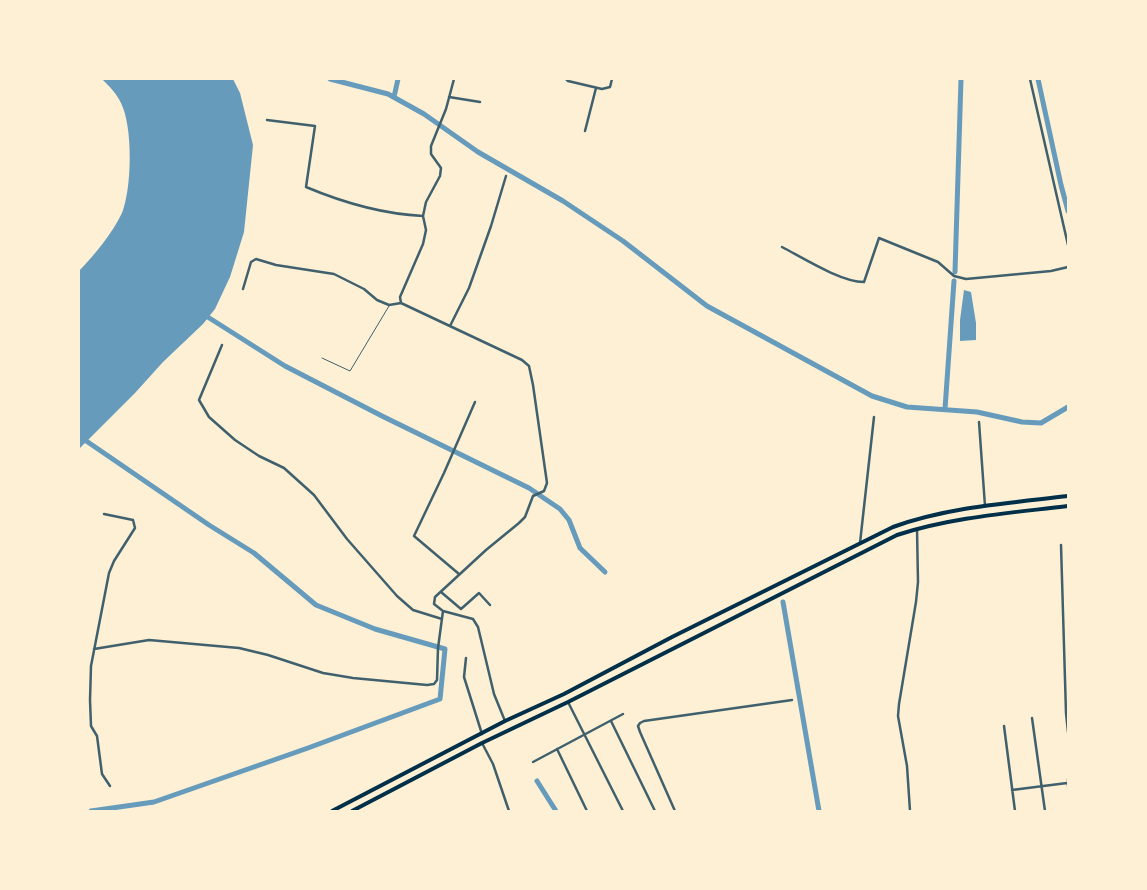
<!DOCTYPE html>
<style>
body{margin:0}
#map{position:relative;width:1147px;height:890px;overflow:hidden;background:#fdf0d5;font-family:Overpass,sans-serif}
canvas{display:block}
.frame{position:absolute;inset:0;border:80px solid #fdf0d5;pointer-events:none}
</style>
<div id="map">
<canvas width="1147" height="890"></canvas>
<div class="frame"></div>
</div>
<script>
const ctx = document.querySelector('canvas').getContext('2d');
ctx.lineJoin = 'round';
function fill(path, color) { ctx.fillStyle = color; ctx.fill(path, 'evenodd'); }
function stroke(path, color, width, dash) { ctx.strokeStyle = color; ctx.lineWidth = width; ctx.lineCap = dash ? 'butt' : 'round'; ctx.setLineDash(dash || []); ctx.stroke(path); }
const water = new Path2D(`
 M102 79H233L240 93 253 145 244 232 230 277 215 309 203 324 163 362 135 393 79 449V271C95 254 112 234 122 213 132 188 133 127 121 103 117 94 109 86 102 79Z
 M964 290 971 292 976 323V340L960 341V320Z`);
const canal = new Path2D(`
 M330 79 388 94 424 114 478 152 563 201 623 241 707 306 872 396 907 407 977 412 1022 422 1041 423 1068 407
 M1038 79 1061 185 1068 211
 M394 97 398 79
 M955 272 961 79
 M203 314 285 366 382 416 529 488 560 509 569 520 580 548 605 572
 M945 409 954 281
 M79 436 209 525 254 553 316 605 375 629 445 649 440 699 308 748 154 802 91 811
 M783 602 819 811
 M537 781 556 811`);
const service = new Path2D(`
 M322 358 350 371 389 306`);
const minor = new Path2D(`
 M454 79 446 109 431 146V154L441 168 440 176 426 202 423 216 426 230 423 244 400 297 401 303 522 360 529 366 533 385 547 483 544 491 533 496 525 517 519 523 486 550 435 597 434 604 443 611 473 619 478 627 494 694 505 721
 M566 79 568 81 602 89 610 87 612 79
 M1030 79 1068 245
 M449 97 480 102
 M267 120 315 126 306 187C344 203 383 214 423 216
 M585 131 596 88
 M782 247C803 258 841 282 864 282L879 238 938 262 954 276 966 279 1051 271 1068 267
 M243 289 251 262 256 259 276 265 334 274 364 289 377 300 389 305 401 303
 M450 326 469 288 491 226 506 176
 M222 345 199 400 209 417 235 440 259 456 284 468 314 495 347 539 397 596 413 610 442 619
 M979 422 985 506
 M104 514 133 520 135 528 114 561 109 573 91 666 90 700 91 726 97 736 102 774 110 786
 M860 543 874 417
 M1061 545 1066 713 1068 732
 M459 574 414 536 444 473 475 402
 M441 592 461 609 479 593 490 605
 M94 649 149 640 239 648 268 655 323 673 353 678 427 685 434 684 437 680 438 648 443 611
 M466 658 464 677 482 734
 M568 702 623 811
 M1032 718 1045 811
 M611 721 655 811
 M1004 726 1015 811
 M482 743 493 764 509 811
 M557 749 587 811
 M533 762 623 714
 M1068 779V786
 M1012 790 1067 783
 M675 811 640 732 638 726 640 723 644 721 792 700
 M910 811 907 766 898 716 899 704 916 602 918 582 917 529`);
const primary = new Path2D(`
 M332 811 505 721 564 694 672 637 893 527C949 507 1009 503 1068 496
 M352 811 482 743 568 702 897 535C952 517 1011 513 1068 506`);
fill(water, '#669bbc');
stroke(canal, '#669bbc', 5);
stroke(service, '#3f606c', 1);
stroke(minor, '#3f606c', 2.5);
stroke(primary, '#003049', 4);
</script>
